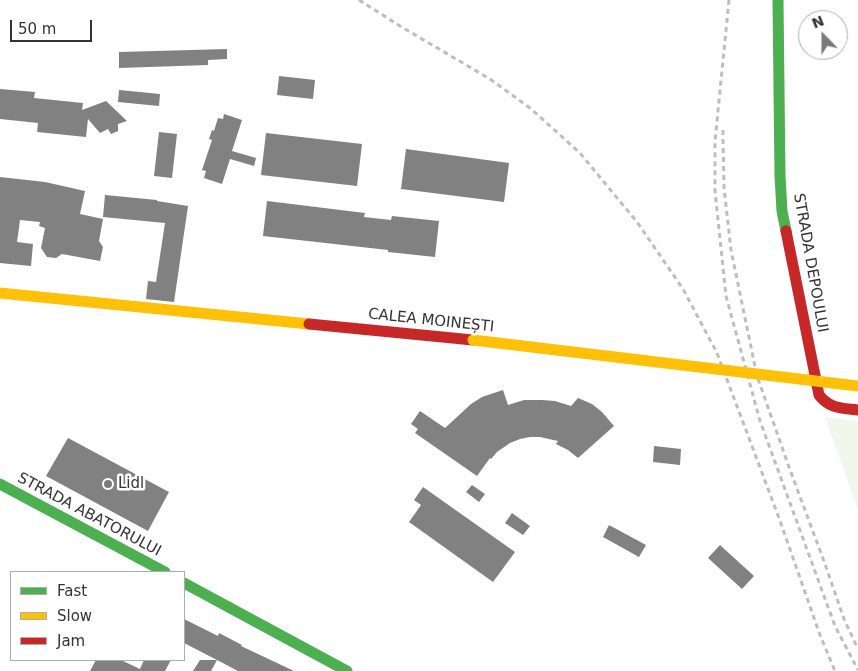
<!DOCTYPE html>
<meta charset="utf-8">
<style>
body{margin:0}
#map{position:relative;width:858px;height:671px;overflow:hidden;background:#fff;font-family:"DejaVu Sans",sans-serif}
canvas{display:block}
.legend{position:absolute;left:10px;top:571px;width:175px;height:90px;box-sizing:border-box;background:#fff;border:1px solid #adadad;margin:0;padding:6px 9px;list-style:none;font-size:15px;color:#333}
.legend li{display:flex;align-items:center;gap:10px;height:25px}
.legend b{width:25px;border:1px solid #adadad}
.north{position:absolute;left:798px;top:10px;width:50px;height:50px;box-sizing:border-box;background:#fff;border:1px solid #adadad;border-radius:50%;rotate:338deg;font-size:14px;font-weight:700;line-height:20px;text-align:center;color:#333}
.north::after{content:'';display:block;margin:auto;width:18px;height:22px;background:#7a7a7a;clip-path:polygon(50% 0,100% 100%,50% 72%,0 100%)}
.scale{position:absolute;left:10px;top:20px;width:82px;height:22px;box-sizing:border-box;border:2px solid #333;border-top:0;padding-left:6px;font-size:15px;line-height:18px;white-space:nowrap;color:#333;-webkit-text-stroke:4px #fff;paint-order:stroke}
</style>
<div id="map">
<canvas width="858" height="671"></canvas>
<ul class="legend">
<li><b style="height:6px;background:#4caf50"></b>Fast</li>
<li><b style="height:6px;background:#ffc107"></b>Slow</li>
<li><b style="height:6px;background:#c62828"></b>Jam</li>
</ul>
<div class="north">N</div>
<div class="scale">50 m</div>
</div>
<script>
const ctx = document.querySelector('canvas').getContext('2d');
ctx.lineJoin = 'round';
function fill(path, color) { ctx.fillStyle = color; ctx.fill(path, 'evenodd'); }
function stroke(path, color, width, dash) { ctx.strokeStyle = color; ctx.lineWidth = width; ctx.lineCap = dash ? 'butt' : 'round'; ctx.setLineDash(dash || []); ctx.stroke(path); }
function label(font, color, halo, rows, align = 'center') {
  ctx.font = font + ' "DejaVu Sans",sans-serif'; ctx.lineWidth = 5; ctx.setLineDash([]); ctx.textBaseline = 'middle'; ctx.strokeStyle = halo; ctx.fillStyle = color; for (const [text, x, y, turn = 0] of rows) {
    ctx.save(); ctx.translate(x, y); ctx.rotate((+turn || 0) * Math.PI / 180); ctx.textAlign = isNaN(turn) ? turn : align; if (halo) ctx.strokeText(text, 0, 0); ctx.fillText(text, 0, 0); ctx.restore();
  }
}
const green = new Path2D(`
 M825 417 858 421V510Z`);
const building = new Path2D(`
 M227 49V59L208 60V65L119 68V52Z
 M279 76 315 80 313 99 277 95Z
 M0 89 35 92 34 98 83 103 82 110 106 101 127 121 118 124V131L111 134 108 129 100 133 88 119 86 137 37 132 38 123 0 119Z
 M119 90 160 94 159 106 118 102Z
 M224 114 242 120 232 151 256 158 254 166 230 159 222 184 204 178 206 171 202 170 212 140 209 139 212 130 214 131 218 118 223 119Z
 M159 132 177 134 172 178 154 176Z
 M266 133 362 144 357 186 261 175Z
 M406 149 509 163 504 202 401 189Z
 M0 177 45 182 85 191 80 214 103 219 99 241 103 247 100 261 62 254 56 258 47 257 41 248 45 228 39 226 40 222 20 220 17 242 33 244 31 266 0 263Z
 M105 195 157 200V201L188 206 174 302 146 299 148 281 156 282 165 223 103 217Z
 M267 201 365 213 364 217 391 220 392 216 439 221 435 257 388 252V250L263 236Z
 M503 390 508 405 524 400H542L555 401 571 406 578 398 592 404 602 412 614 426 578 458 568 450 556 444 558 441 540 437H530L520 439 510 443 497 452 491 459 490 458 477 476 415 433 418 429 411 424 420 411 445 428 471 404 482 397Z
 M68 438 169 492 148 531 46 476Z
 M654 446 681 449 680 465 653 462Z
 M472 485 485 494 479 502 466 492Z
 M423 487 515 552 493 582 409 522 421 505 414 500Z
 M512 513 530 526 523 535 505 523Z
 M609 525 646 545 639 557 603 537Z
 M720 545 754 576 742 589 708 558Z
 M184 619 218 636 219 633 242 645 241 646 294 671H238L217 660 211 671H193L200 660H217L184 643Z
 M96 660H121L140 669 144 660H171L165 671H90Z`);
const fast = new Path2D(`
 M778 0 780 176 782 211 786 231
 M0 484 165 572
 M184 583 347 671`);
const slow = new Path2D(`
 M0 293 309 324`);
const jam = new Path2D(`
 M786 231 819 395C830 409 841 408 858 410
 M309 324 473 340`);
const rail = new Path2D(`
 M359 0 400 26 490 79 530 108 580 153 637 222 683 289 717 353 779 518 820 635 835 671
 M729 0 715 141V191L726 296 760 421 835 626 858 670
 M723 130V139L724 188 731 250 757 376 789 467 825 564 844 619 858 649`);
const slowBridge = new Path2D(`
 M473 340 858 386`);
const markers = [
 [108,484,5,"#7a7a7a"]
];
const streetNames = [
 ["STRADA DEPOULUI",810,263,80],
 ["CALEA MOINEȘTI",431,321,6],
 ["STRADA ABATORULUI",89,515,28]
];
const poiNames = [
 ["Lidl",118,484]
];
fill(green, '#f3f6ed');
fill(building, '#818181');
stroke(fast, '#4caf50', 11);
stroke(slow, '#ffc107', 11);
stroke(jam, '#c62828', 11);
stroke(rail, '#bebebe', 3, [5, 4]);
stroke(slowBridge, '#ffc107', 11);
for (const [x, y, r, color] of markers) { const dot = new Path2D(); dot.arc(x, y, r, 0, 2 * Math.PI); ctx.fillStyle = color; ctx.fill(dot); stroke(dot, '#fff', 2); }
label('15px', '#333', '#fff', streetNames);
label('15px', '#333', '#fff', poiNames, 'left');
</script>
